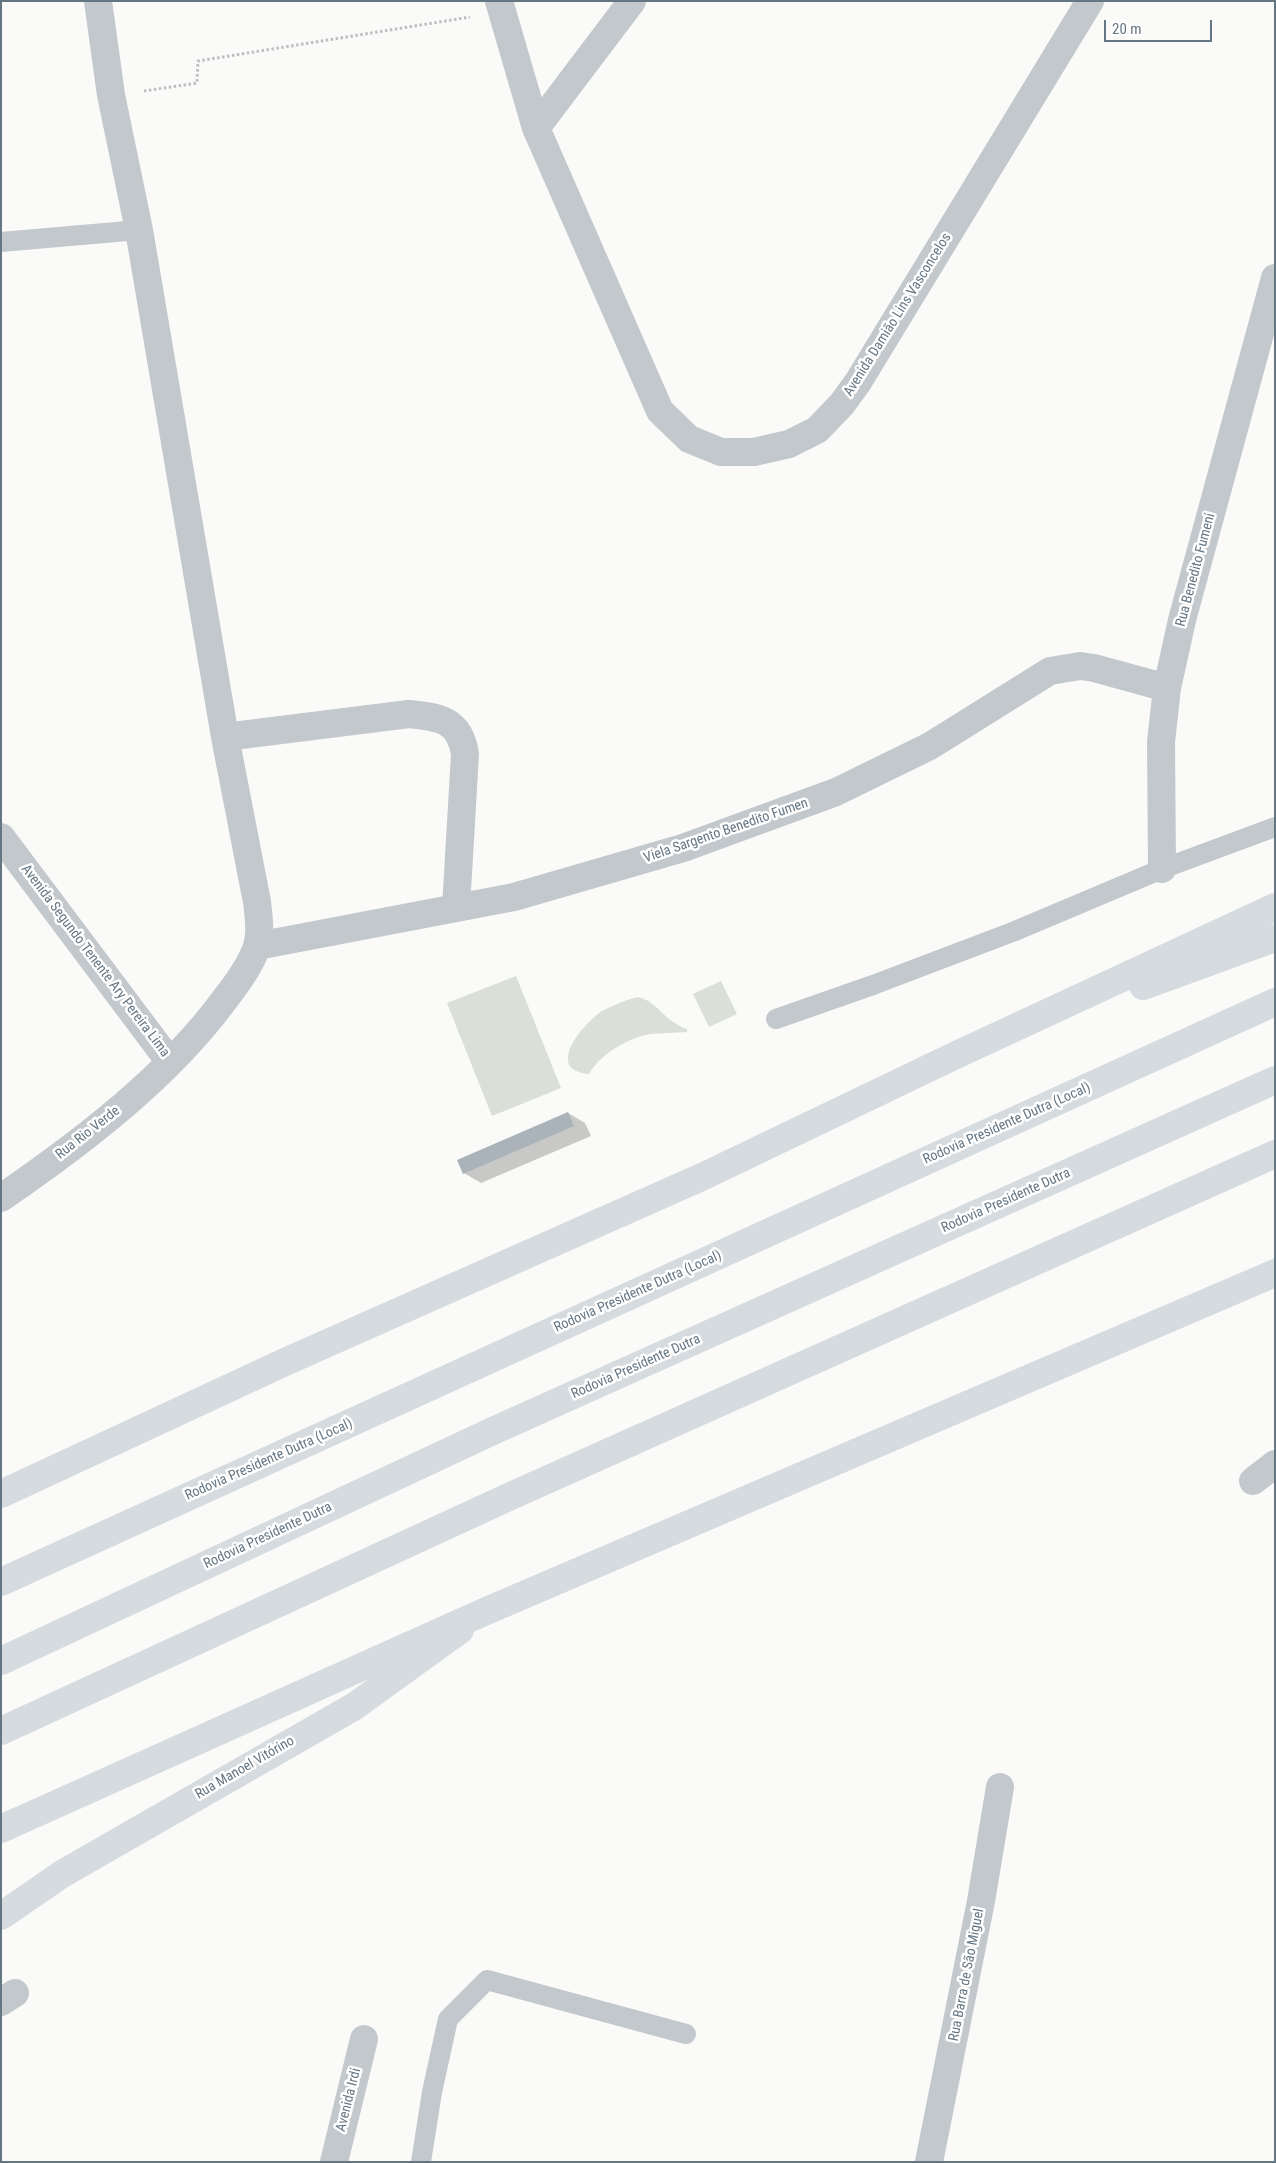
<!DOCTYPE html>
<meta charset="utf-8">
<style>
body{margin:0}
#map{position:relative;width:1276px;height:2163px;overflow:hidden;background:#fafaf8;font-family:"Roboto Condensed",sans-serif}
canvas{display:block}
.frame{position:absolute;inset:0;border:2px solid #657683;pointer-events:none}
.scale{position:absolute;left:1104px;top:20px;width:108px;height:22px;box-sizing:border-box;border:2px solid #657683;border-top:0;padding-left:6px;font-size:15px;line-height:18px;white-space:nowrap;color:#657683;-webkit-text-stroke:4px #fff;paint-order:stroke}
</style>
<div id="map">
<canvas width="1276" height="2163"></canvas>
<div class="frame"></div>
<div class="scale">20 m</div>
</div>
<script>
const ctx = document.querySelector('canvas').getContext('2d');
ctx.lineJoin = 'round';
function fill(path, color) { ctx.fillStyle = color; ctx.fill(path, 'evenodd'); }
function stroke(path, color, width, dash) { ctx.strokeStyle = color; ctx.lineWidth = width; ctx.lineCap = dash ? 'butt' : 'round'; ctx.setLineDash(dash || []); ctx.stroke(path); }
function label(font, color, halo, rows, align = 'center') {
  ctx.font = font + ' "Roboto Condensed",sans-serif'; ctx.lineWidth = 5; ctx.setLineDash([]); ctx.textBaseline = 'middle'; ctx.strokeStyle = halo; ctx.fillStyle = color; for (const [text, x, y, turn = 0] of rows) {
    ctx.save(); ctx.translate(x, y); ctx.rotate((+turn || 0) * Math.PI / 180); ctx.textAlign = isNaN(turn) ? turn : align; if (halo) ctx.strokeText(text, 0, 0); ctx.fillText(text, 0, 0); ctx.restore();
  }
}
const green = new Path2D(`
 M516 976 561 1088 492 1116 447 1003Z
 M721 981 737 1014 709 1027 693 994Z
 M638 997C659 1002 663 1021 687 1029V1032C675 1033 662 1033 651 1034 629 1037 599 1055 589 1074 543 1070 584 1023 602 1011 613 1005 626 1000 638 997Z`);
const shadow = new Path2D(`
 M568 1113 585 1123 591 1136 481 1183 464 1173Z`);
const building = new Path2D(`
 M568 1112 574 1126 463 1174 457 1160Z`);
const path = new Path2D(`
 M144 91 197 83 198 61 470 17`);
const lane = new Path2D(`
 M1 242 139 230
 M776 1019 873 985 1015 931 1162 869 1275 827
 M421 2162 432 2092 448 2019 487 1980 686 2034`);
const street = new Path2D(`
 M499 1 536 128 660 411 689 439 721 452H754L789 444 817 430 842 404 858 382 1090 1
 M536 128 632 1
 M225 737 409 714C440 717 460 720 465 754L456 908
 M1 837 170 1062
 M1162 869 1161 742 1167 688 1182 620 1275 278
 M257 946 514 897 683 848 836 792 930 746 1050 671 1080 666 1094 668 1167 688
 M1 1198C81 1143 168 1077 225 999 236 985 247 970 254 954 262 938 259 919 257 902L225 737 139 230 111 95 98 1
 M1253 1481 1275 1464
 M1 2002 15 1993
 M334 2162 364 2039
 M929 2162 981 1901 1000 1787`);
const secondary = new Path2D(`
 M1 1916 62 1874 355 1706 460 1630`);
const highway = new Path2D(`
 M1143 986 1275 938
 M1 1494 285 1362 704 1176 954 1056 1275 907
 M1 1582 1275 1002
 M1 1661 495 1430 1275 1080
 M1 1731 513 1495 1275 1154
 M1 1829 484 1612 1275 1273`);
const streetNames = [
 ["Avenida Damião Lins Vasconcelos",898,315,-58],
 ["Rua Benedito Fumeni",1196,570,-75],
 ["Viela Sargento Benedito Fumen",726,831,-19],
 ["Avenida Segundo Tenente Ary Pereira Lima",95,961,53],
 ["Rodovia Presidente Dutra (Local)",1007,1124,-24],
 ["Rua Rio Verde",88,1133,-38],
 ["Rodovia Presidente Dutra",1006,1201,-24],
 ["Rodovia Presidente Dutra (Local)",638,1292,-24],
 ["Rodovia Presidente Dutra",636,1367,-24],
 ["Rodovia Presidente Dutra (Local)",269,1460,-24],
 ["Rodovia Presidente Dutra",268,1536,-25],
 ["Rua Manoel Vitórino",245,1768,-30],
 ["Rua Barra de São Miguel",967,1975,-79],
 ["Avenida Irdi",349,2100,-76]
];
fill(green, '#dadfd7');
fill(shadow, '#0003');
fill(building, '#aab3b9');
stroke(path, '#bbbfc2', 3, [2.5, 2.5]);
stroke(lane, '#c3c8cc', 20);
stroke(street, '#c3c8cc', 28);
stroke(secondary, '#d6dbdf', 28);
stroke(highway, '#d6dbdf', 28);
label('14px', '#657683', '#fff', streetNames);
</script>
